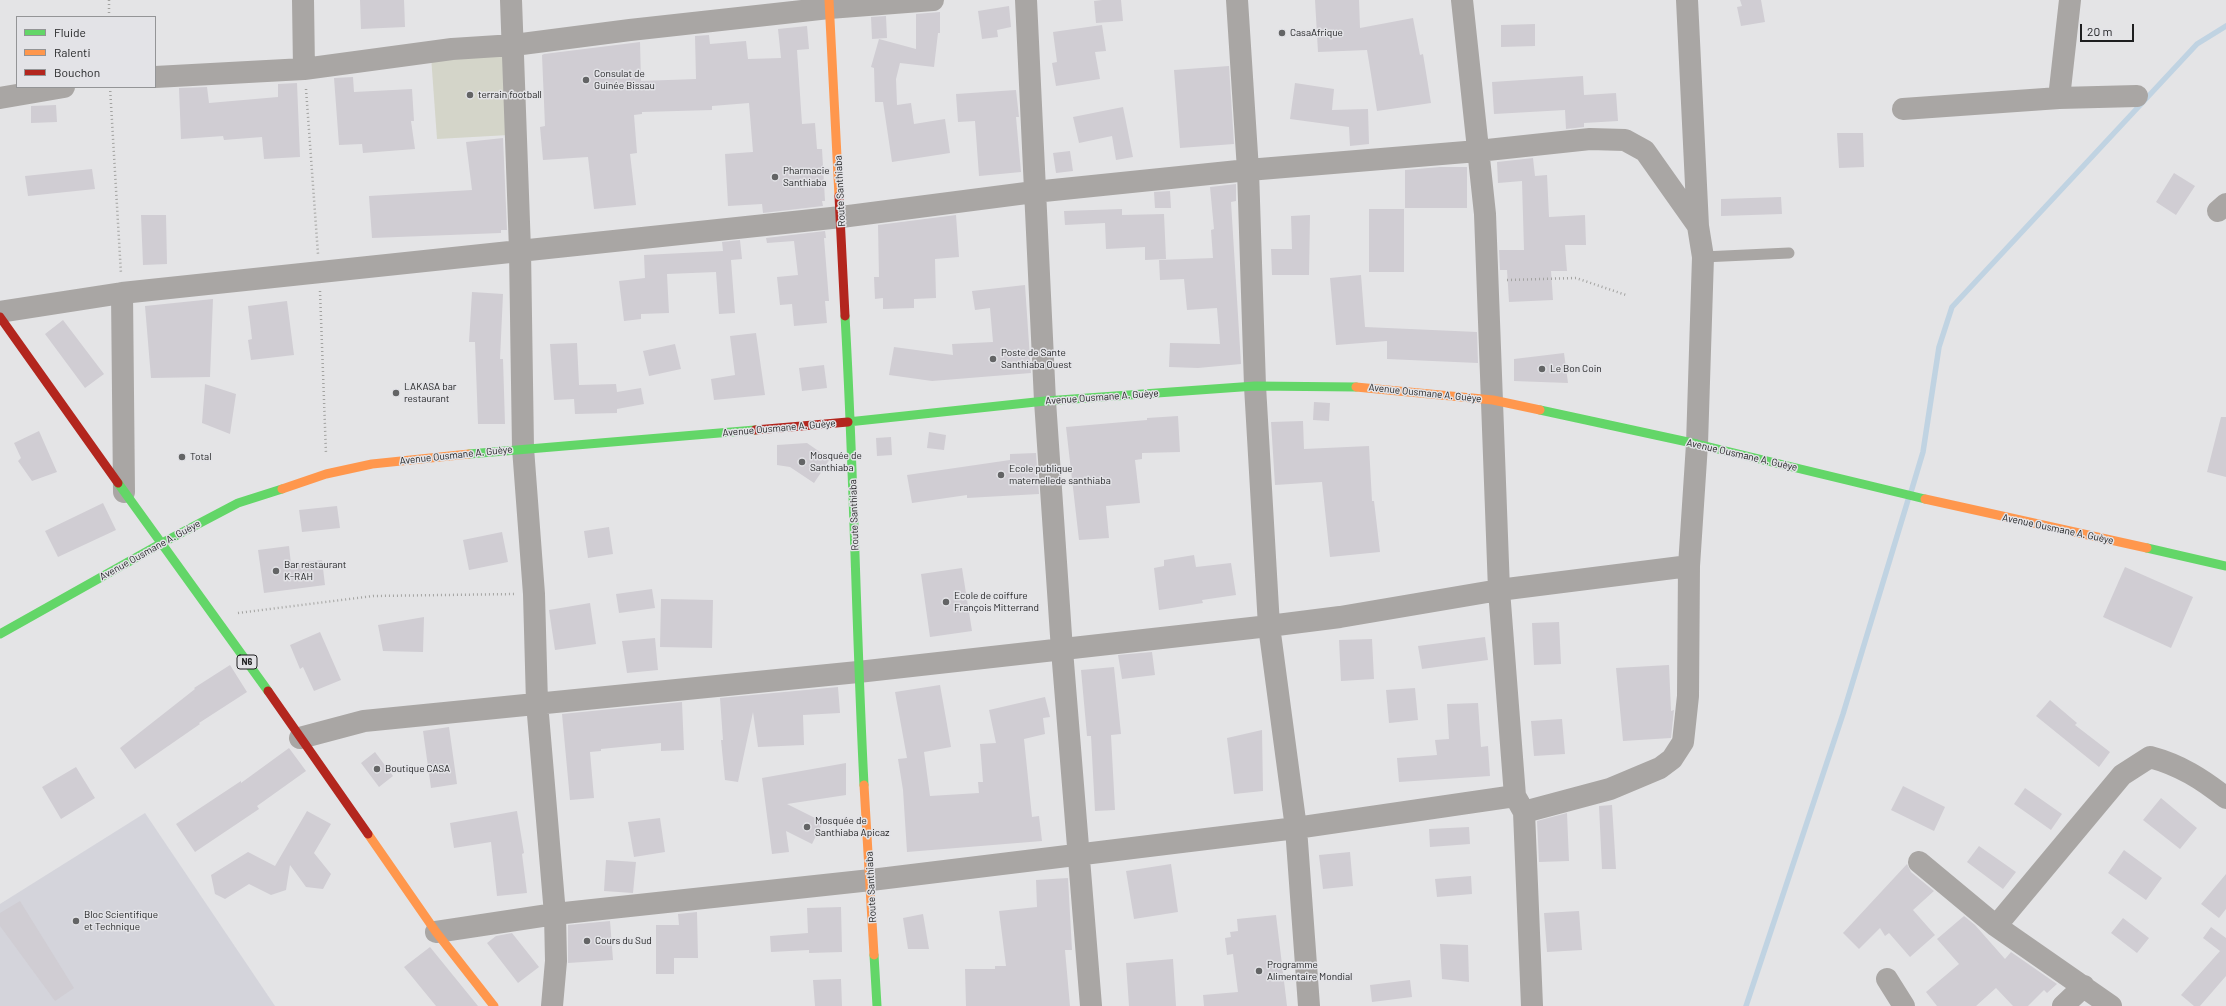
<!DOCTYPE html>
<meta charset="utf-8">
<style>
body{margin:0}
#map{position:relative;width:2226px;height:1006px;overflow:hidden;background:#e4e4e6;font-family:Barlow,sans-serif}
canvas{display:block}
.legend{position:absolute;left:16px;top:16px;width:140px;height:72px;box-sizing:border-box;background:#e3e3e7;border:1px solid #949597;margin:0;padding:5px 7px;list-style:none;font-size:12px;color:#1e1f20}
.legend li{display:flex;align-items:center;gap:8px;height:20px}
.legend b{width:20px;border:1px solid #949597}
.scale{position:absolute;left:2080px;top:24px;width:54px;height:18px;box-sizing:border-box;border:2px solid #1e1f20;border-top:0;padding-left:5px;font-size:12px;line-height:14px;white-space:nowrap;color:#1e1f20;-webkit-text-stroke:3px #e3e3e7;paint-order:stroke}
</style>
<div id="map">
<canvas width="2226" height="1006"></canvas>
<ul class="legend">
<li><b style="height:5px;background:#63d668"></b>Fluide</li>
<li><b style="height:5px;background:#ff974d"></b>Ralenti</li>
<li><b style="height:5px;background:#b3261e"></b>Bouchon</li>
</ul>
<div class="scale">20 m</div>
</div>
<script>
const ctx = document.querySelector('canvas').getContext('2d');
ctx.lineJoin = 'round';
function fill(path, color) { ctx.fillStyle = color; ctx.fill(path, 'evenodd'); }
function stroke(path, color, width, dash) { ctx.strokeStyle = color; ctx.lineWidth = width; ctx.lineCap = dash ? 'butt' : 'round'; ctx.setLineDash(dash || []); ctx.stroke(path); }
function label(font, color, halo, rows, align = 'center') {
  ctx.font = font + ' Barlow,sans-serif'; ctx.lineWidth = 3; ctx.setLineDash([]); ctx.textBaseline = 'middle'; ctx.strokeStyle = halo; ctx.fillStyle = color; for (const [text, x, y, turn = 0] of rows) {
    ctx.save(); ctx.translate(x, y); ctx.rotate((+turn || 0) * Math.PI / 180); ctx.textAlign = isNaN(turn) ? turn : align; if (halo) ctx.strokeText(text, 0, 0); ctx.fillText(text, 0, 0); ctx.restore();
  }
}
const built = new Path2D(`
 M145 813 275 1006H0V904Z`);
const green = new Path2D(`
 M503 51 509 135 437 139 431 56Z`);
const stream = new Path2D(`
 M1911 492 1923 452 1939 347 1952 307 2197 44 2226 26
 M1746 1006 1843 714 1908 500`);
const building = new Path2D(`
 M360 0H404L405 27 361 29Z
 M1102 0H1121L1123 21 1096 23 1094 1Z
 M1315 0H1359L1360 28 1413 18 1420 55 1423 54 1431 103 1377 111 1367 50 1318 52Z
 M1740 0H1761L1765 22 1741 26 1737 7 1742 6Z
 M1009 6 1011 27 997 30 998 37 982 39 978 11Z
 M940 12V33H938L934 67 900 63 896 79 897 105 911 103 914 124 945 119 950 153 892 162 883 102H875L874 68 871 67 879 39 916 49V14Z
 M886 16 887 38 872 39 871 17Z
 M1535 24V46L1501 47V25Z
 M1102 25 1106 51 1095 52 1100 79 1056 86 1052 63 1057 62 1053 32Z
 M807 26 809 49 797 50 802 124 815 123 817 149H822L825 201H822L823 206 763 213 762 204 728 206 725 154 753 152 749 103 712 106V110L642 112V114L634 115 637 153 630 154 636 205 594 209 588 157 543 160 540 127 545 126 542 55 544 54 640 42 641 81 696 79 695 36 709 35 710 44 746 41 748 59 781 58 778 29Z
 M1229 66 1234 144 1180 148 1174 70Z
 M1583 76 1584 95 1616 93 1618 121 1584 123V127L1566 129 1565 110 1494 114 1492 82Z
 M353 77 354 92 412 89 414 121H411L415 149 363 153 362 144 339 145 334 78Z
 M297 83 300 157 264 159 262 137 224 140 223 136 181 139 179 88 207 87 209 103 278 97V84Z
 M1295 83 1334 89 1332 110 1368 109 1369 144 1350 146 1349 127 1290 119Z
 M1016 90 1019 117H1016L1021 172 979 176 975 121 958 122 956 94Z
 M56 105 57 122 31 123V106Z
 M1123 107 1133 157 1116 160 1112 136 1079 143 1073 117Z
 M1837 133H1863L1864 167 1839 168Z
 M503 138 507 230H501V233L372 238 369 196 472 190 466 142Z
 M1070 151 1073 171 1056 173 1053 153Z
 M1533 158 1535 176 1547 175 1549 217 1585 215 1586 245H1565L1567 271H1551L1553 300 1509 302 1507 270H1500L1499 250H1524L1522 181 1498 183 1497 162Z
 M1440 167H1467V208H1405V170Z
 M92 169 95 189 28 196 25 176Z
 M2174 173 2195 186 2176 215 2156 202Z
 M1236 184V201L1231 202 1241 364 1198 368 1169 367 1170 343 1220 344 1217 308 1187 310 1184 279 1160 280 1159 260 1213 258 1211 230 1214 229 1210 187Z
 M1170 191 1171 208H1155L1154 192Z
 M1781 197 1782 214 1721 216V199Z
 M1122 209V215L1164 214 1166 259 1145 260V247L1106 249 1105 223 1065 225 1064 211Z
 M1369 209H1404V272H1369Z
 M141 215H166L167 264 143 265Z
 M956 215 959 257 935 259 936 298 914 299V308L883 309V298L875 299 874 277H879L878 225Z
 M1310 215 1309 275H1272L1271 249H1292L1291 216Z
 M825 231 826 238H824L829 301H825L827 323 794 326 792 304 780 305 777 277 798 275 794 241 767 243 766 238Z
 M740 240 742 259 731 260 735 313 719 314 716 272 667 274 669 313 641 314V319L624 321 619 281 645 278 644 255 723 251 722 242Z
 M1361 275 1365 327 1477 332 1478 363 1387 359V341L1336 345 1330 278Z
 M1025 285 1031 373 932 381 889 375 894 347 953 355 952 344 993 342 990 308 975 310 972 291Z
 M472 292 503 294 500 359H503L505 424H478L475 342H469Z
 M213 299 210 377 151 378 145 306Z
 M287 301 294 355 251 360 248 340 252 339 248 306Z
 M63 320 104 374 85 388 45 334Z
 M756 333 765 395 714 400 711 379 735 375 730 336Z
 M577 343 579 385 616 384 617 392 641 388 644 404 617 409V413L575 414 574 399 554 400 550 344Z
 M675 344 681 369 649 376 643 351Z
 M1564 353 1568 383 1514 381V359Z
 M824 365 827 388 802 391 799 368Z
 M205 384 236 394 230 434 202 423Z
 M1314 402 1330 403 1329 421 1313 420Z
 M1178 416 1180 452 1142 453V459L1135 460 1140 503 1106 506 1109 538 1079 540 1066 427 1147 420V418Z
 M2221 417H2226V477L2207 472Z
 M1303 421 1304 449 1369 446 1372 501H1374L1380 552 1330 557 1322 482 1275 485 1271 422Z
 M39 431 57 472 32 481 18 461 21 458 14 443Z
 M929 432 946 435 944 450 927 448Z
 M891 437 892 455 877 456 876 438Z
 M807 443 830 459 814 483 790 467 777 465V445Z
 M1036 453 1039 494 967 498V495L912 503 907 475 1010 460V454Z
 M103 503 116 530 58 557 45 531Z
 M337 506 340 528 302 532 299 510Z
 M609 527 613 554 588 558 584 531Z
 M502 532 508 562 469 570 463 540Z
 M289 546 291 564 322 560 325 585 264 593 258 550Z
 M1194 555 1196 567 1231 563 1236 595 1202 600 1203 603 1159 610 1154 568 1164 566V560Z
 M2125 567 2193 597 2171 648 2103 617Z
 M962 568 972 631 930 637 921 574Z
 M652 589 655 608 619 613 616 594Z
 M661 599 713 600 712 648 660 647Z
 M590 603 596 644 555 650 549 610Z
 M424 617 423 652 383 651 378 625Z
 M1559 622 1561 664 1534 665 1532 623Z
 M320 632 341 680 314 691 303 667 300 669 290 645Z
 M1485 637 1488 660 1422 669 1418 646Z
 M655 638 658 670 627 673 622 641Z
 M1372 639 1374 679 1341 681 1339 640Z
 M1152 652 1155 675 1122 679 1118 655Z
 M230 665 247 692 199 723 200 724 135 769 120 748 195 689 194 688Z
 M1669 665 1671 711 1674 710 1671 738 1623 741 1616 668Z
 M1114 667 1121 734 1111 735 1115 810 1095 811 1091 736H1087L1081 670Z
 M940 685 951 747 924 752 930 796 979 793 978 782H983L980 744 996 743 989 710 1045 697 1050 717 1043 718 1045 734 1024 739 1032 817 1039 816 1042 841 907 852 903 790 898 759 907 758 895 692Z
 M838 687 840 713 803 715 804 745 758 747 753 712 738 782 725 780 721 740H723L720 698Z
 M1415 688 1418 720 1389 723 1386 690Z
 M2050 700 2077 723 2075 725 2110 752 2099 767 2036 716Z
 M682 702 684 750 661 751V743L601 749V751L590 752 594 798 570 800 562 714Z
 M1478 703 1481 747 1488 746 1490 776 1399 782 1397 758 1437 755 1435 740 1449 739 1447 704Z
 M1562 719 1565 754 1534 756 1531 721Z
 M449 727 457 784 431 788 423 731Z
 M1262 730 1263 791 1234 794 1227 738Z
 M289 748 306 771 257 806 259 809 195 852 176 824 241 781V783Z
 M375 752 393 776 379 787 361 763Z
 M846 763V795L787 804 823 822 812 844 786 831 789 852 772 854 762 778Z
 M76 767 95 798 61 819 42 787Z
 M1903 786 1945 807 1934 831 1891 810Z
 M2025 788 2062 814 2051 830 2014 804Z
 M2161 798 2197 828 2180 849 2143 820Z
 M1612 805 1616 869H1602L1599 806Z
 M307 811 331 824 314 853 331 874 323 889 306 887 290 865 286 890 271 895 249 884 225 899 215 894 211 875 248 852 275 866Z
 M517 811 524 853 522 854 527 893 497 896 491 842 454 848 450 823Z
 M1567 813 1569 861 1539 862 1537 821Z
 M660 818 665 852 634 857 628 822Z
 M1469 827 1470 844 1430 847 1429 829Z
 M1979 846 2016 872 2003 889 1967 862Z
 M2124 850 2162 878 2146 900 2108 873Z
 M1350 852 1353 886 1323 889 1319 855Z
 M606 860 636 862 633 893 604 891Z
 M1171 864 1178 912 1134 919 1126 871Z
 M1907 864 1911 872 1934 891 1913 910 1935 935 1910 957 1889 933 1885 936 1880 928 1859 949 1843 933Z
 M2226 874V909L2219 918 2201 904Z
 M1471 876 1472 894 1437 897 1435 879Z
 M1068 878 1072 950H1065L1070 1006H966L965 969H995V966H1006L999 911 1037 907 1036 880Z
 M20 901 74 988 55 1001 0 926V913Z
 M841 907 842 952 809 953V950L771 952 770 936 808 933 807 908Z
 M1579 911 1582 950 1547 952 1544 913Z
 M697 912 698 958H674V974H656V925H679L678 914Z
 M923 914 929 949H908L903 918Z
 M1276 915 1287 1006H1204L1203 995 1238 992 1233 954 1227 955 1225 938 1231 937 1230 932 1238 931 1237 919Z
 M1964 916 1975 925 2005 959 2011 952 2057 984 2047 993 2044 990 2028 1006H2013L1996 988 1976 1006H1937L1926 992 1959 964 1937 939Z
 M2123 918 2149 938 2137 953 2111 933Z
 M610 921 613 960 568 963V925Z
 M2211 927 2226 938V976L2200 1006H2194L2181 995 2220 951 2203 938Z
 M512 933 539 967 518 983 487 943 496 936Z
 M1440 944 1468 945 1469 982 1442 979Z
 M430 947 478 1006H436L404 967Z
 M1173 959 1176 1006H1129L1126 963Z
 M841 979 842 1006H815L813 980Z
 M1410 980 1412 997 1372 1002 1370 985Z`);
const path = new Path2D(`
 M109 0V17
 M110 87 121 274
 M306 89 318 254
 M1507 280 1576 278 1626 295
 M320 291 326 454
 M238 613 373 596 516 594`);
const lane = new Path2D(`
 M1703 257 1789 253`);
const street = new Path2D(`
 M303 0 304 69
 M511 0 520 250 523 448 534 594 537 703 555 914 556 961 552 1006
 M1026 0 1045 401 1062 650 1091 1006
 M1237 0 1248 170 1255 386 1269 626 1296 828 1309 1006
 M1462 0 1485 214 1499 590 1515 796 1524 812 1532 1006
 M1687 0 1698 226
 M155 77 304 69 452 49 514 45 630 30 829 8 933 0
 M0 98 64 87
 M2059 98 2070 0
 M1903 109 2059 98 2137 96
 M2218 211 2226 204
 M122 293 124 492
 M0 312 122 293 841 217 1034 192 1248 170 1478 151 1590 139 1625 140 1645 151 1698 226 1703 257 1697 444 1689 566 1688 696 1683 742 1672 759 1660 768 1610 789 1524 812
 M300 738 364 721 858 672 1269 626 1340 617 1499 590 1689 566
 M1919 862 1996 926 2111 1006
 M1996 926 2122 775 2150 757C2180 765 2202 779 2226 798
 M436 932 555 914 871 880 1296 828 1515 796
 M1887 979 1904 1006
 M2063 1006 2084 986`);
const fast = new Path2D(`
 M845 316C854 472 856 629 864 785
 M1540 410 1697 444 1925 499
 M848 422 1045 401 1255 386 1356 387
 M469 454 755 430
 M118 483 268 691
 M2147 548 2226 566
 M0 634 162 543 238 503 282 489
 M874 955 877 1006`);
const slow = new Path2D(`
 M829 0 839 196
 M1356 387 1493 400 1540 410
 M282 489 326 474 372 464 469 454
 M1925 499 2147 548
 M864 785 874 955
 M368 834 436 932 494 1006`);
const jam = new Path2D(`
 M839 196 845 316
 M0 317 118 483
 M755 430 848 422
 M268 691 368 834`);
const markers = [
 [1282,33,4,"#636465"],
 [586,80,4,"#636465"],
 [470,95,4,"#636465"],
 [775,177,4,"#636465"],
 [993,359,4,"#636465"],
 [1542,369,4,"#636465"],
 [396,393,4,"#636465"],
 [182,457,4,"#636465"],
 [802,462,4,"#636465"],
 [1001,475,4,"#636465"],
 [276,571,4,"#636465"],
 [946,602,4,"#636465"],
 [377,769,4,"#636465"],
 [807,827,4,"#636465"],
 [76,921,4,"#636465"],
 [587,941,4,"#636465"],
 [1259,971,4,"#636465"]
];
const shields = [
 [247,662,20]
];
const shieldNames = [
 ["N6",247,662]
];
const poiNames = [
 ["CasaAfrique",1290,33],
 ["Consulat de",594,74],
 ["Guinée Bissau",594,86],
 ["terrain football",478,95],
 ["Pharmacie",783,171],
 ["Santhiaba",783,183],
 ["Poste de Sante",1001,353],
 ["Santhiaba Ouest",1001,365],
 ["Le Bon Coin",1550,369],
 ["LAKASA bar",404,387],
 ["restaurant",404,399],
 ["Mosquée de",810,456],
 ["Santhiaba",810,468],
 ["Total",190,457],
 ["Ecole publique",1009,469],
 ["maternellede santhiaba",1009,481],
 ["Bar restaurant",284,565],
 ["K-RAH",284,577],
 ["Ecole de coiffure",954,596],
 ["François Mitterrand",954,608],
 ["Boutique CASA",385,769],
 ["Mosquée de",815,821],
 ["Santhiaba Apicaz",815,833],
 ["Bloc Scientifique",84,915],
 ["et Technique",84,927],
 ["Cours du Sud",595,941],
 ["Programme",1267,965],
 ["Alimentaire Mondial",1267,977]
];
const streetNames = [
 ["Route Santhiaba",840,191,-93],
 ["Avenue Ousmane A. Guèye",1425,393,6],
 ["Avenue Ousmane A. Guèye",1102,397,-4],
 ["Avenue Ousmane A. Guèye",779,428,-5],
 ["Avenue Ousmane A. Guèye",456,455,-6],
 ["Avenue Ousmane A. Guèye",1742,455,13],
 ["Route Santhiaba",854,515,-92],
 ["Avenue Ousmane A. Guèye",2058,529,12],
 ["Avenue Ousmane A. Guèye",150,550,-29],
 ["Route Santhiaba",871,887,-93]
];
fill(built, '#d4d4db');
fill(green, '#d4d5c9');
stroke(stream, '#c0d3e2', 5.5);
fill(building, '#d0cdd3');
stroke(path, '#a3a3a1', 2.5, [1, 3]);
stroke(lane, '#a9a6a4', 11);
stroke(street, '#a9a6a4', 22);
stroke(fast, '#63d668', 9);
stroke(slow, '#ff974d', 9);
stroke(jam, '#b3261e', 9);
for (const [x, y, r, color] of markers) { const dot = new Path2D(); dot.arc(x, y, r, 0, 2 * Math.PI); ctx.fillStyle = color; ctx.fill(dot); stroke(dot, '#e3e3e7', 1.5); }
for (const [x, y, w] of shields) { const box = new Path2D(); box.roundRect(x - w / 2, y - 7, w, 14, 3); ctx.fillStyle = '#e3e3e7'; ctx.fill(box); stroke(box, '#1e1f20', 1); }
label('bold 9px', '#1e1f20', null, shieldNames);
label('10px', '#1e1f20', '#e3e3e7', poiNames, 'left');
label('10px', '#1e1f20', '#e3e3e7', streetNames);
</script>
